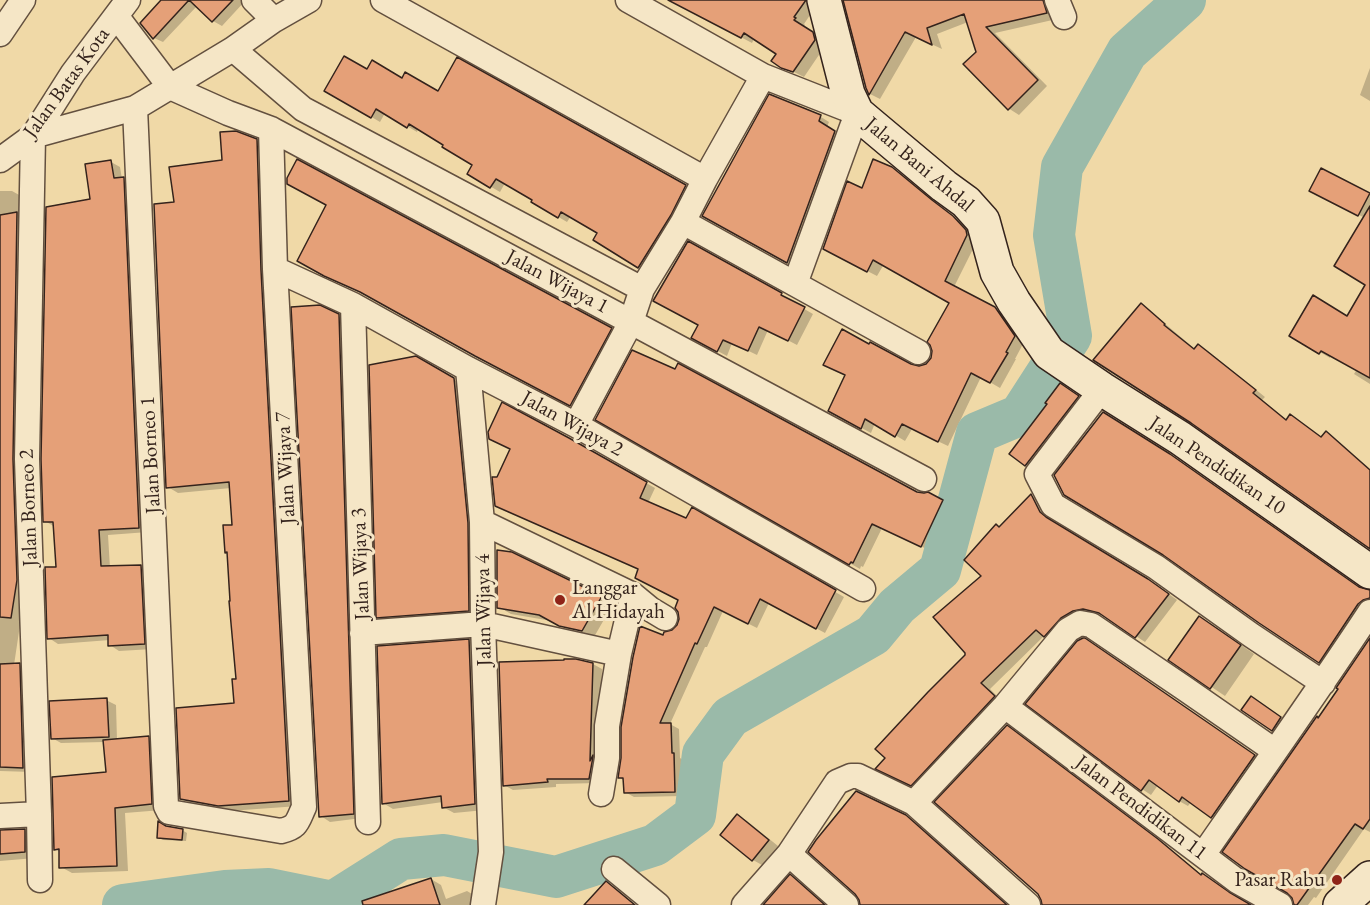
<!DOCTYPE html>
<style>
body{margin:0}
canvas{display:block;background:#f0d9a7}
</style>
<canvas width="1370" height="905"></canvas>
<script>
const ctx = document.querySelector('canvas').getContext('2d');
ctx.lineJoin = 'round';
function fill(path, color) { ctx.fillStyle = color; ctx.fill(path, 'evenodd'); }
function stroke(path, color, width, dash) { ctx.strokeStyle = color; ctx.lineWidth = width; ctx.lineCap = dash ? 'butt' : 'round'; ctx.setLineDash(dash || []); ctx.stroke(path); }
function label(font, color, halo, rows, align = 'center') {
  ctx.font = font + ' "EB Garamond",serif'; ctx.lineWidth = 6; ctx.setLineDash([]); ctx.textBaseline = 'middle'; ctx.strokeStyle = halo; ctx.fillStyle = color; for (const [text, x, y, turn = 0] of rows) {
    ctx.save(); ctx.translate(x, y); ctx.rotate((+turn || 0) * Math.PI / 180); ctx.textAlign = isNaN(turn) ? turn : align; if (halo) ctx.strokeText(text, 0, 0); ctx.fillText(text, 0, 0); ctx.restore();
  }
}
const shadow = new Path2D(`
 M163 0H246L222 26 213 21 197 6 163 42 154 38Z
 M688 0H815L816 6 804 24 805 25 804 27 823 40 825 46 804 77 782 66 778 54 754 39 752 43 695 13Z
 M845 0H1055L1057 19 995 33 1047 86 1019 115 1008 108 968 22 937 34 942 49 916 37 880 99 870 94 867 87Z
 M458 59 694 191 648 272 595 240 599 233 571 216 567 222 533 202 534 200 505 183 500 192 469 174 474 165 445 144 418 128 417 132 385 113 380 122 326 90 367 71 403 79 438 93Z
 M1370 68V101L1360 95Z
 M770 96 821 117 829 122 827 127 844 137 797 267 704 216Z
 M256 140 267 146 299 806 229 811 192 804 181 799 236 704 237 680 228 553 226 552 234 526 231 488 178 493 168 487 175 203 223 161Z
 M111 162 120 167 122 179 133 184 148 532 108 535 110 568 141 567 150 572 153 649 119 651 110 645V640L58 644 49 638 57 568 55 527 45 521 92 200Z
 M891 168 902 174 942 208 963 223 975 237 977 241 954 287 1005 314 1024 342 1015 359H1016L1000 388 981 377 948 446 912 429 905 441 875 423 871 433 830 411 911 366 919 368 927 365 932 359 951 303 884 264 877 276 834 254 863 190Z
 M1322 170 1370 195V287L1365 218 1320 195Z
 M0 191H12L21 196 26 585 14 665H19L28 670 32 772 0 771Z
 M328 205 611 329 620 334 580 410 486 361 371 297 335 281Z
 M689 243 813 314 797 345 768 330 757 355 732 343 727 356 693 338 700 325Z
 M1141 305 1150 311 1195 349 1198 346 1208 351 1265 397 1262 400 1287 420 1321 438 1326 433 1335 439 1370 471V547Z
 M1370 309V384L1354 374 1357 369 1331 355 1330 358 1291 335 1348 318Z
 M338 316 348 321 362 818 330 822 321 816Z
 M416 358 463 385 477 615 387 622 378 617Z
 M1069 390 1087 402 1035 470 1011 454Z
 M597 419 917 493 928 494 952 506 931 551 882 528 863 567 861 566 860 569Z
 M568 439 655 488 648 503 687 520 692 510 844 597 825 633 769 603 757 628 723 611 707 647H705L670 724 679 729 680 758 683 760 684 796 634 797 625 792V781L620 778 664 636 673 631 679 626 680 600 639 569 498 478Z
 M1031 495 1040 501 1049 518 1055 524 1158 586 1177 600 1145 642 1107 617 1093 613 1054 641 1045 635 990 689 1003 702 921 790 886 773 967 655 983 576 1000 529Z
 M511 554 613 604 594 637 572 632 552 621 511 614 499 607Z
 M1362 590 1370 592V607L1329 667 1319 662Z
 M1200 618 1214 626 1254 654 1225 696 1170 659Z
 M1370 640V832L1364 829 1316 898 1314 897 1308 905H1295L1319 719Z
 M469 641 479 647 485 810 454 813 443 807V802L393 809 383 803Z
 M1095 646 1264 761 1221 822 1191 802 1188 806 1179 801 1158 785 1151 795 1142 789Z
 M593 664 602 669 598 783 556 784V787L513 790 504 785Z
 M106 700 116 705 117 740 148 737 159 744 162 810 125 813 128 871 72 873 61 867 60 852 55 849 108 773 105 742 61 743 52 738Z
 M1260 703 1290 724 1281 735 1272 730Z
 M1017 733 1167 846 1202 875 1212 880 1248 905H1043Z
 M738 816 747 821 778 846 762 865 753 860Z
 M905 816 916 822 1008 905H861Z
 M182 830 187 833 186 841 163 840 159 837Z
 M25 831 35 836V858L0 861V832Z
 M790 876 800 882 826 905H765Z
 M431 879 441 885 446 899 467 891 477 897 479 905H356Z
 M606 883 616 888 636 905H592Z`);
const river = new Path2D(`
 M123 905 225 891 269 889 333 902 401 859 444 855 556 877 655 845 695 815 703 754 730 717 873 635 897 606 940 570 977 433 1020 415 1071 336 1054 235 1062 167 1127 52 1185 0`);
const building = new Path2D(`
 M161 0H233L212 22 189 0 153 39 140 23Z
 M668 0H806L794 17 796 18 794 20 813 32 815 40 793 72 781 68 771 61 776 54 744 33 741 38Z
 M843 0H1043L1047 13 986 27 1038 80 1008 110 963 64 976 52 964 14 927 28 932 45 905 32 869 95 866 88Z
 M344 56 367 69 372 60 402 78 405 72 438 91 457 57 686 185 671 215 638 268 593 240 597 233 561 212 558 218 531 202 532 200 496 179 490 188 467 174 472 165 442 147 443 145 409 124 407 128 376 109 371 118 324 91Z
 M769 94 821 115 819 121 835 131 787 263 702 216Z
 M236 131 257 139 261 270 289 801 218 806 180 799 176 708 234 703 232 679H236L229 601H230L227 552 225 553 223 525H232L229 482 166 488 154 204 174 202 169 167 222 160 220 132Z
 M297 159 612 328 570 406 475 356 360 292 324 276 297 261 326 205 287 184V178Z
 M873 159 892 167 932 200 953 216 966 230 967 235 945 281 995 307 1015 336 1006 352 1008 353 990 383 971 373 938 442 902 424 895 437 865 419 861 429 828 411 845 375 823 365 842 329 869 344 870 342 911 364 919 366 926 364 931 358 932 351 930 345 927 342 949 303 873 260 867 272 823 249 847 181 862 188Z
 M111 160 114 178 124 177 139 528 99 530 101 566 141 565 145 644 108 646V635L47 639 45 567H56L53 522H43L41 459 46 207 90 199 85 164Z
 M1321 168 1370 193 1358 216 1309 191Z
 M1370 206V378L1321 351 1319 354 1289 336 1313 295 1347 316 1365 285 1334 266Z
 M17 212 13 459 17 580 11 618 0 617V215Z
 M688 241 782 293 781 295 805 307 788 341 759 327 748 351 723 340 717 352 691 338 698 325 653 301Z
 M1141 303 1165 324 1164 325 1194 349 1198 344 1256 390 1253 393 1286 420 1290 414 1321 437 1326 431 1370 470V549L1191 423 1093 360Z
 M320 305 339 314 354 814 319 817 291 307Z
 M632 350 675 369 678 363 917 492 924 493 928 492 943 500 921 547 872 524 853 563 851 562 849 565 595 420Z
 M416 356 454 378 468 523 469 611 376 618 369 365Z
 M1060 383 1079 396 1025 466 1009 454 1047 404 1045 403Z
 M502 402 569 438 647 482 640 498 686 518 692 507 836 590 816 629 760 599 748 624 714 607 697 644 695 643 660 723H671L672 753H674L675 792 624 793 623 778H618L621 758V727L633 657 640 626 663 635 664 632 672 630 677 625 679 619 678 612 675 608 678 600 635 578 638 569 495 506 492 477H497L510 449 489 439 488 432Z
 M1103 412 1170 454 1359 587 1370 590V598L1363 600 1358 604 1319 663 1259 623 1163 555 1064 495 1054 475Z
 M1031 494 1040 512 1046 517 1148 579 1169 594 1135 638 1099 613 1083 609 1073 611 1061 618 1044 637 1036 630 981 683 995 696 911 786 875 769 885 758 875 749 928 692 965 655V653L933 617 981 576 964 560 996 524 999 527Z
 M497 550 512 552 602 596 582 631 559 626 539 615 497 608Z
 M1199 616 1241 645 1210 689 1168 660Z
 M1083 638H1085L1255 755 1211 818 1182 797 1179 802 1149 780 1141 791 1025 704 1077 641Z
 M1370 638V819L1363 829 1355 824 1297 905H1294L1292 898 1287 893 1245 869 1222 852 1317 716 1318 718 1338 689 1336 688Z
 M469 639 475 804 442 808 441 796 382 804 377 646Z
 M564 659H576L593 663 590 761 593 755V757L589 779H547L548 782 503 786 499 662 564 660Z
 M20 663 23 768 0 767V664Z
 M1251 696 1281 717 1272 731 1241 710Z
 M107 698 109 737 51 739 49 701Z
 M1007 725 1158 839 1201 875 1202 873 1229 892 1251 905H1042L1041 900 1038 894 934 802Z
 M149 736 152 804 115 808 117 866 59 868V849L54 850 52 777 106 772 103 740Z
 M856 791 906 815 1007 905H860L859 900 855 894 808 852 816 840Z
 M737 814 769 840 752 861 720 835Z
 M158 821 166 826 183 829 182 840 157 838Z
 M25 829V852L0 854V830Z
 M790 874 825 905H763Z
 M431 878 440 905H363L362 901Z
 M606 881 635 905H584Z`);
const street = new Path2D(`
 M254 0 274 20
 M383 0 705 179
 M628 0 763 76 857 113 795 284
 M1057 0 1064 17
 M117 17 170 87 228 113 271 129 924 479
 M0 34 23 0
 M233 49 303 109 642 289
 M271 129 275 269 304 807C297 822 298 827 281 831L169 812 166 806 135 108 233 49 274 20 309 0
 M0 160 33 136 73 73 128 0
 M683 222 918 352
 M275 269 353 305 468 369 576 425 863 589
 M353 305 368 822
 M468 369 482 522 483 624 491 852 483 905
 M1102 389 1037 474 1053 505 1156 567 1251 635 1323 683
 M576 425 631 322 642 289 683 222 705 179 763 76
 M482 522 633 595 650 609 665 618
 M362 633 483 624 619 654
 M1005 706 1237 881 1280 905
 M601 794 607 758V726L619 654 633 595
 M914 803 1005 706 1068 630 1080 623 1091 625 1184 688 1275 751
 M0 816 39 814
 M789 854 846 905
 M1203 855C1259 774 1316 694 1370 612
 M614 869 658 905
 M40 880 39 814 27 459 33 136 135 108
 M744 905 789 854 837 782 851 776H858L914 803 1028 905`);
const secondary = new Path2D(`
 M824 0 848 94 857 113 944 186 966 202 983 221 997 272 1014 302 1049 353 1102 389 1180 438 1370 572
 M1340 905 1370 878`);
const markers = [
 [560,600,6,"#8f2418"],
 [1337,880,6,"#8f2418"]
];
const streetNames = [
 ["Jalan Batas Kota",67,83,-54],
 ["Jalan Bani Ahdal",919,165,40],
 ["Jalan Wijaya 1",557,282,28],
 ["Jalan Wijaya 2",572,424,29],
 ["Jalan Borneo 1",151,455,-93],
 ["Jalan Pendidikan 10",1217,466,34],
 ["Jalan Wijaya 7",286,468,-93],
 ["Jalan Borneo 2",29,508,-92],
 ["Jalan Wijaya 3",361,564,-92],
 ["Jalan Wijaya 4",484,610,-91],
 ["Jalan Pendidikan 11",1141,808,37]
];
const poiNames = [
 ["Langgar",572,588],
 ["Al Hidayah",572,612],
 ["Pasar Rabu",1325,880,"right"]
];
fill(shadow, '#0003');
stroke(river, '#9abaa9', 42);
fill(building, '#e5a078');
stroke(building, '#34231c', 1.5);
stroke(street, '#63503f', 27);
stroke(secondary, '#34231c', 36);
stroke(street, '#f5e6c6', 24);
stroke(secondary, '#f5e6c6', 33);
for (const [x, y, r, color] of markers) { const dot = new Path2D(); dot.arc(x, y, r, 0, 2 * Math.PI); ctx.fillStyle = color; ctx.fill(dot); stroke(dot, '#f5e6c6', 2); }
label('21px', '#34231c', '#f5e6c6', streetNames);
label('21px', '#34231c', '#f5e6c6', poiNames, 'left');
</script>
